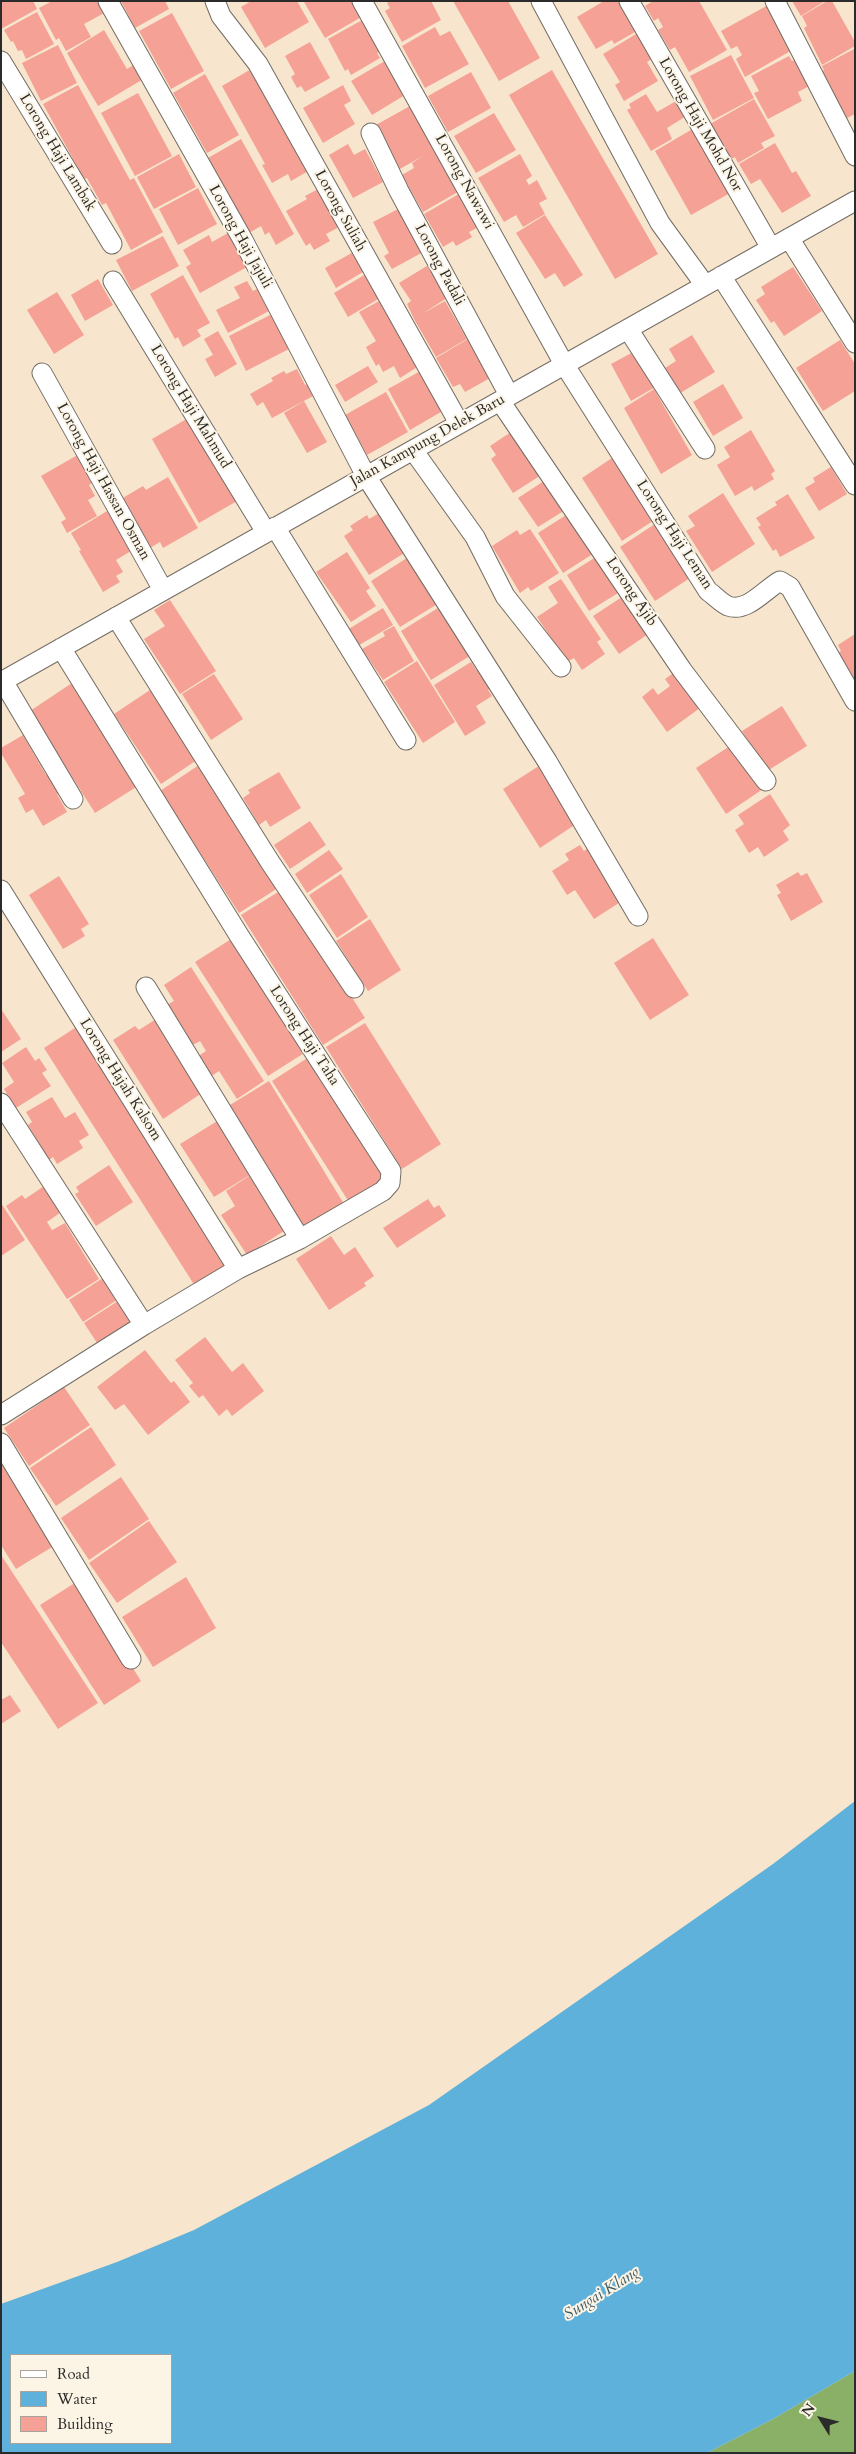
<!DOCTYPE html>
<style>
body{margin:0}
#map{position:relative;width:856px;height:2454px;overflow:hidden;background:#f7e5cd;font-family:Cardo,serif}
canvas{display:block}
.frame{position:absolute;inset:0;border:2px solid #2b2b2b;pointer-events:none}
.legend{position:absolute;left:10px;top:2354px;width:162px;height:90px;box-sizing:border-box;background:#fcf5e5;border:1px solid #a8a49b;margin:0;padding:6px 9px;list-style:none;font-size:15px;color:#2b2b2b}
.legend li{display:flex;align-items:center;gap:10px;height:25px}
.legend b{width:25px;border:1px solid #a8a49b}
.north{position:absolute;left:796px;top:2394px;width:50px;height:50px;-webkit-text-stroke:4px #fcf5e5;paint-order:stroke;rotate:306deg;font-size:14px;font-weight:700;line-height:20px;text-align:center;color:#2b2b2b}
.north::after{content:'';display:block;margin:auto;width:18px;height:22px;background:#2b2b2b;clip-path:polygon(50% 0,100% 100%,50% 72%,0 100%)}
</style>
<div id="map">
<canvas width="856" height="2454"></canvas>
<div class="frame"></div>
<ul class="legend">
<li><b style="height:6px;background:#fff"></b>Road</li>
<li><b style="height:14px;background:#5eb1da"></b>Water</li>
<li><b style="height:14px;background:#f5a196"></b>Building</li>
</ul>
<div class="north">N</div>
</div>
<script>
const ctx = document.querySelector('canvas').getContext('2d');
ctx.lineJoin = 'round';
function fill(path, color) { ctx.fillStyle = color; ctx.fill(path, 'evenodd'); }
function stroke(path, color, width, dash) { ctx.strokeStyle = color; ctx.lineWidth = width; ctx.lineCap = dash ? 'butt' : 'round'; ctx.setLineDash(dash || []); ctx.stroke(path); }
function label(font, color, halo, rows, align = 'center') {
  ctx.font = font + ' Cardo,serif'; ctx.lineWidth = 4; ctx.setLineDash([]); ctx.textBaseline = 'middle'; ctx.strokeStyle = halo; ctx.fillStyle = color; for (const [text, x, y, turn = 0] of rows) {
    ctx.save(); ctx.translate(x, y); ctx.rotate((+turn || 0) * Math.PI / 180); ctx.textAlign = isNaN(turn) ? turn : align; if (halo) ctx.strokeText(text, 0, 0); ctx.fillText(text, 0, 0); ctx.restore();
  }
}
const forest = new Path2D(`
 M855 2371V2453H707L773 2419Z`);
const water = new Path2D(`
 M855 1801V2371L773 2419 707 2453H1V2304L117 2262 194 2230 429 2105 773 1864ZM11 2355H171V2443H11Z`);
const building = new Path2D(`
 M1 1H33L37 9 1 29Z
 M52 1H100L106 12 84 24 91 37 66 51 59 38 56 40 39 8Z
 M121 1H165L169 9 135 28Z
 M251 1H297L309 22 265 48 241 7Z
 M306 1H357L365 15 325 38 304 2Z
 M391 1H431L441 20 402 42 385 11 390 8 387 3Z
 M453 1H508L540 58 499 81Z
 M604 1H627L642 28 614 44 612 40 596 49 577 17Z
 M653 1H699L727 50 689 72 675 47 670 50 658 30 663 27 658 18 654 21 645 6Z
 M792 1H825L801 16Z
 M827 1H832L855 42V46L822 65 804 28 807 26 802 16Z
 M770 4 794 49 745 77 736 59 742 55 737 46 731 49 721 31Z
 M37 12 54 44 26 59 22 50 18 51 13 41 11 42 4 30Z
 M172 13 204 71 171 89 139 31Z
 M364 19 381 51 377 53 380 58 351 75 348 69 345 71 328 39Z
 M435 27 440 36 450 31 469 64 425 88 402 46Z
 M104 30 127 69 137 63 145 78 98 106 67 53Z
 M641 31 656 56 647 62 658 81 624 101 615 85 620 82 603 54Z
 M310 42 330 78 305 92 301 86 297 88 291 77 295 74 285 56Z
 M58 45 77 83 41 101 22 63Z
 M854 49 855 114 845 119 821 72 824 70 822 66Z
 M731 55 754 98 713 120 690 76Z
 M789 56 792 61 799 58 813 84 798 92 802 101 768 119 754 93 759 91 751 76Z
 M390 58 405 95 372 115 351 81Z
 M253 68 310 170 291 181 288 174 272 183 262 165 265 164 222 86Z
 M552 70 658 254 615 279 509 95Z
 M471 72 491 108 448 132 428 96Z
 M205 74 239 135 207 153 173 93Z
 M78 85 130 180 134 178 163 232 131 250 106 203 102 205 87 178 84 179 43 104Z
 M343 85 351 101 344 105 355 124 323 143 303 108Z
 M138 93 172 156 135 176 101 113Z
 M646 94 657 112 678 100 688 115 667 128 672 139 651 151 627 110 631 108 629 104Z
 M754 99 775 136 761 143 764 148 738 163 735 157 730 160 710 124Z
 M410 106 434 151 440 147 463 189 423 212 402 175 414 168 412 163 423 156 398 170 374 126Z
 M494 113 516 150 476 173 454 136Z
 M696 127 732 192 691 215 655 151Z
 M241 139 294 234 276 245 269 232 265 235 261 226 249 233 208 158Z
 M775 143 792 173 796 171 811 196 782 213 760 179 751 184 739 164Z
 M348 144 354 155 365 149 383 182 353 198 329 155Z
 M179 154 196 187 154 209 137 177Z
 M520 154 532 176 526 180 529 185 537 180 547 199 539 203 545 214 523 227 516 215 504 222 478 178Z
 M322 187 343 225 326 234 330 241 314 250 310 243 306 246 286 211 307 199 305 196Z
 M198 188 217 224 178 245 159 209Z
 M464 191 483 225 469 232 472 237 456 246 453 241 443 247 424 214Z
 M402 207 425 251 392 269 384 256 389 253 373 222Z
 M545 215 583 275 564 287 555 273 545 279 516 233Z
 M228 233 247 267 200 293 186 267 191 264 183 250 209 235 212 242Z
 M163 236 179 266 132 291 116 260Z
 M357 250 368 269 336 288 325 268Z
 M430 264 450 296 422 314 445 301 467 339 436 357 414 319 407 304 411 301 399 283Z
 M793 267 822 311 784 336 774 321 771 323 756 300 765 294 761 287Z
 M366 274 380 298 348 317 334 293Z
 M183 275 210 323 197 330 201 336 183 347 178 337 175 339 150 294Z
 M98 279 113 305 85 321 71 295Z
 M247 281 253 291 257 289 269 311 228 333 216 310 240 298 234 287Z
 M57 292 84 335 54 354 27 310Z
 M381 300 419 366 400 378 394 366 383 372 379 364 376 366 366 347 376 341 359 312Z
 M272 314 289 349 246 371 229 336Z
 M218 331 237 364 215 377 205 359 213 355 204 339Z
 M692 335 715 372 677 395 662 370 676 361 669 349Z
 M468 339 490 378 465 392 460 384 453 387 436 358Z
 M840 340 855 364V391L823 411 796 368Z
 M637 350 657 386 631 401 611 364Z
 M368 366 378 382 345 402 335 385Z
 M297 369 305 385 308 384 315 395 272 418 263 402 257 406 250 394 273 381 271 378 284 371 286 374Z
 M424 369 446 409 410 430 388 389Z
 M723 384 743 418 713 436 693 402Z
 M654 389 692 455 661 474 624 408Z
 M386 392 408 432 367 455 345 415Z
 M304 401 327 442 307 453 284 413Z
 M190 417 237 501 199 523 152 439Z
 M517 428 546 472 513 493 491 459 496 455 490 446Z
 M751 430 775 471 771 474 774 479 754 491 752 486 735 496 717 465 730 457 724 447Z
 M81 453 96 480 89 485 95 496 88 500 97 516 67 533 61 522 66 519 41 476Z
 M615 456 656 519 622 541 582 478Z
 M831 467 847 494 819 511 805 488 815 482 813 478Z
 M168 477 198 528 163 548 160 542 150 548 121 499 143 486 146 490Z
 M550 477 570 507 538 527 518 498Z
 M723 493 755 544 712 572 686 531 695 526 688 516Z
 M788 494 815 538 780 557 776 549 773 551 758 527 761 525 756 518 777 505 775 502Z
 M112 508 136 548 116 560 123 572 116 576 120 582 103 592 79 551 81 550 71 533Z
 M574 510 599 550 563 573 538 533Z
 M381 512 406 552 369 575 344 536 353 530 350 526 367 515 369 519Z
 M661 520 696 574 655 601 620 547Z
 M530 529 559 573 531 591 528 587 520 593 492 546 517 530 520 535Z
 M347 552 370 588 366 591 376 606 351 622 316 572Z
 M601 554 623 590 589 611 567 575Z
 M410 556 439 603 400 627 371 581Z
 M561 579 601 639 597 642 605 654 582 670 574 658 567 662 537 617 558 603 548 587Z
 M625 595 651 632 619 654 593 616Z
 M170 600 216 671 180 694 144 639 165 626 154 610Z
 M383 608 393 625 356 647 347 630Z
 M438 608 458 639 462 636 473 654 431 680 401 631Z
 M394 626 414 661 383 680 362 649 385 636 383 632Z
 M855 634V684L836 654 841 651 838 645Z
 M417 661 455 722 423 743 384 682Z
 M471 662 477 671 482 667 494 686 488 690 492 696 476 706 486 723 465 736 434 685Z
 M678 670 704 705 667 732 642 697 653 688 658 695 670 686 665 679Z
 M214 674 243 719 211 740 182 694Z
 M75 681 141 784 95 813 30 711Z
 M153 688 200 758 161 784 114 714Z
 M782 706 807 746 767 771 742 731Z
 M23 735 46 775 54 771 65 790 57 794 67 812 43 826 33 809 26 813 18 798 25 794 1 753V748Z
 M733 744 763 789 726 814 696 768Z
 M202 763 281 886 239 913 160 791Z
 M542 764 579 822 540 848 503 789Z
 M279 772 301 808 270 827 266 820 259 825 243 798 250 793 248 790Z
 M770 794 790 825 783 831 789 840 764 857 758 847 749 853 735 830 744 824 738 815Z
 M310 821 326 845 290 869 274 845Z
 M593 844 625 899 594 919 575 890 567 895 552 871 569 860 565 854 580 845 584 851Z
 M329 850 343 869 307 893 295 874Z
 M798 872 801 876 807 873 823 902 791 921 777 895 781 893 776 885Z
 M341 874 368 917 337 938 309 895Z
 M59 876 89 924 81 929 85 936 63 949 29 895Z
 M283 889 365 1018 323 1045 241 915Z
 M370 919 401 970 368 991 336 941Z
 M236 936 309 1050 268 1076 195 962Z
 M653 938 689 995 650 1020 614 963Z
 M191 967 264 1081 237 1099 219 1071 210 1077 197 1057 206 1051 200 1041 191 1046 165 1006 174 1001 164 985Z
 M1 1009 21 1039 1 1052Z
 M156 1019 202 1093 163 1119 113 1040 135 1026 139 1030Z
 M365 1023 441 1144 402 1169 326 1047Z
 M81 1024 232 1263 195 1286 44 1048Z
 M26 1047 35 1061 39 1058 47 1070 42 1073 51 1086 16 1108 4 1089 14 1082 2 1063Z
 M312 1055 389 1176 349 1202 272 1081Z
 M269 1081 344 1204 305 1228 230 1105Z
 M52 1097 65 1118 75 1112 89 1135 79 1141 83 1148 57 1164 53 1157 49 1160 28 1125 32 1122 26 1112Z
 M219 1120 253 1173 214 1197 180 1144Z
 M109 1165 133 1202 96 1226 75 1194 79 1192 76 1187Z
 M252 1174 287 1229 247 1255 221 1215 235 1206 226 1191Z
 M47 1184 64 1210 47 1222 52 1230 45 1234 65 1223 99 1279 67 1299 6 1206 22 1195 25 1199Z
 M428 1199 434 1208 439 1205 446 1216 397 1248 383 1228Z
 M1 1203 25 1240 1 1256Z
 M331 1236 344 1255 355 1247 374 1276 364 1283 366 1286 329 1310 296 1259Z
 M106 1276 120 1298 83 1322 69 1300Z
 M121 1299 136 1323 99 1346 84 1323Z
 M205 1337 232 1372 243 1363 264 1391 232 1416 227 1409 219 1416 203 1395 199 1398 189 1386 193 1383 175 1360Z
 M145 1350 171 1383 174 1381 190 1402 148 1435 124 1404 115 1410 97 1387Z
 M64 1387 90 1425 29 1466 4 1428Z
 M91 1427 116 1465 56 1506 30 1468Z
 M1 1453 57 1544 16 1569 1 1545Z
 M121 1477 149 1519 89 1560 61 1518Z
 M149 1521 177 1562 117 1603 89 1563Z
 M1 1555 98 1703 58 1729 1 1642Z
 M186 1577 216 1628 153 1667 122 1617Z
 M78 1581 141 1681 104 1705 40 1605Z
 M10 1695 21 1711 1 1724V1700Z`);
const minor = new Path2D(`
 M108 1 243 240 366 476 547 761 638 916
 M215 1 221 16 258 64 459 423
 M362 1 564 364 708 591C714 595 721 603 728 606 747 613 764 590 780 581L790 587 855 701
 M541 1 660 223 705 285
 M629 1 771 248
 M775 1 855 156
 M1 61 112 244
 M371 133 399 191 509 395
 M789 238 855 343
 M721 276 855 485
 M113 281 266 532
 M628 329 705 449
 M42 373 163 590
 M500 401 682 670 766 781
 M413 450 475 537 505 596 561 667
 M275 527 406 740
 M116 617 270 862 354 988
 M3 681 73 799
 M1 682 855 201
 M1 890 238 1269
 M146 987 300 1239
 M1 1103 144 1325
 M1 1415 144 1325 238 1269 300 1239 383 1191 390 1183 391 1171 240 937 61 648
 M1 1443 131 1659`);
const streetNames = [
 ["Lorong Haji Mohd Nor",700,125,60],
 ["Lorong Haji Lambak",57,153,59],
 ["Lorong Nawawi",464,182,61],
 ["Lorong Suliah",340,211,61],
 ["Lorong Haji Jajuli",240,237,61],
 ["Lorong Padali",439,265,62],
 ["Lorong Haji Mahmud",190,407,59],
 ["Jalan Kampung Delek Baru",428,441,-29],
 ["Lorong Haji Hassan Osman",103,482,61],
 ["Lorong Haji Leman",674,535,57],
 ["Lorong Ajib",631,592,56],
 ["Lorong Haji Taha",304,1036,57],
 ["Lorong Hajah Kalsom",120,1080,58]
];
const waterNames = [
 ["Sungai Klang",602,2294,-32]
];
fill(forest, '#89b066');
fill(water, '#5eb1da');
fill(building, '#f5a196');
stroke(minor, '#726c64', 21);
stroke(minor, '#fff', 19);
label('15px', '#2b2b2b', '#fcf5e5', streetNames);
label('italic 16px', '#3d5a68', '#fcf5e5', waterNames);
</script>
